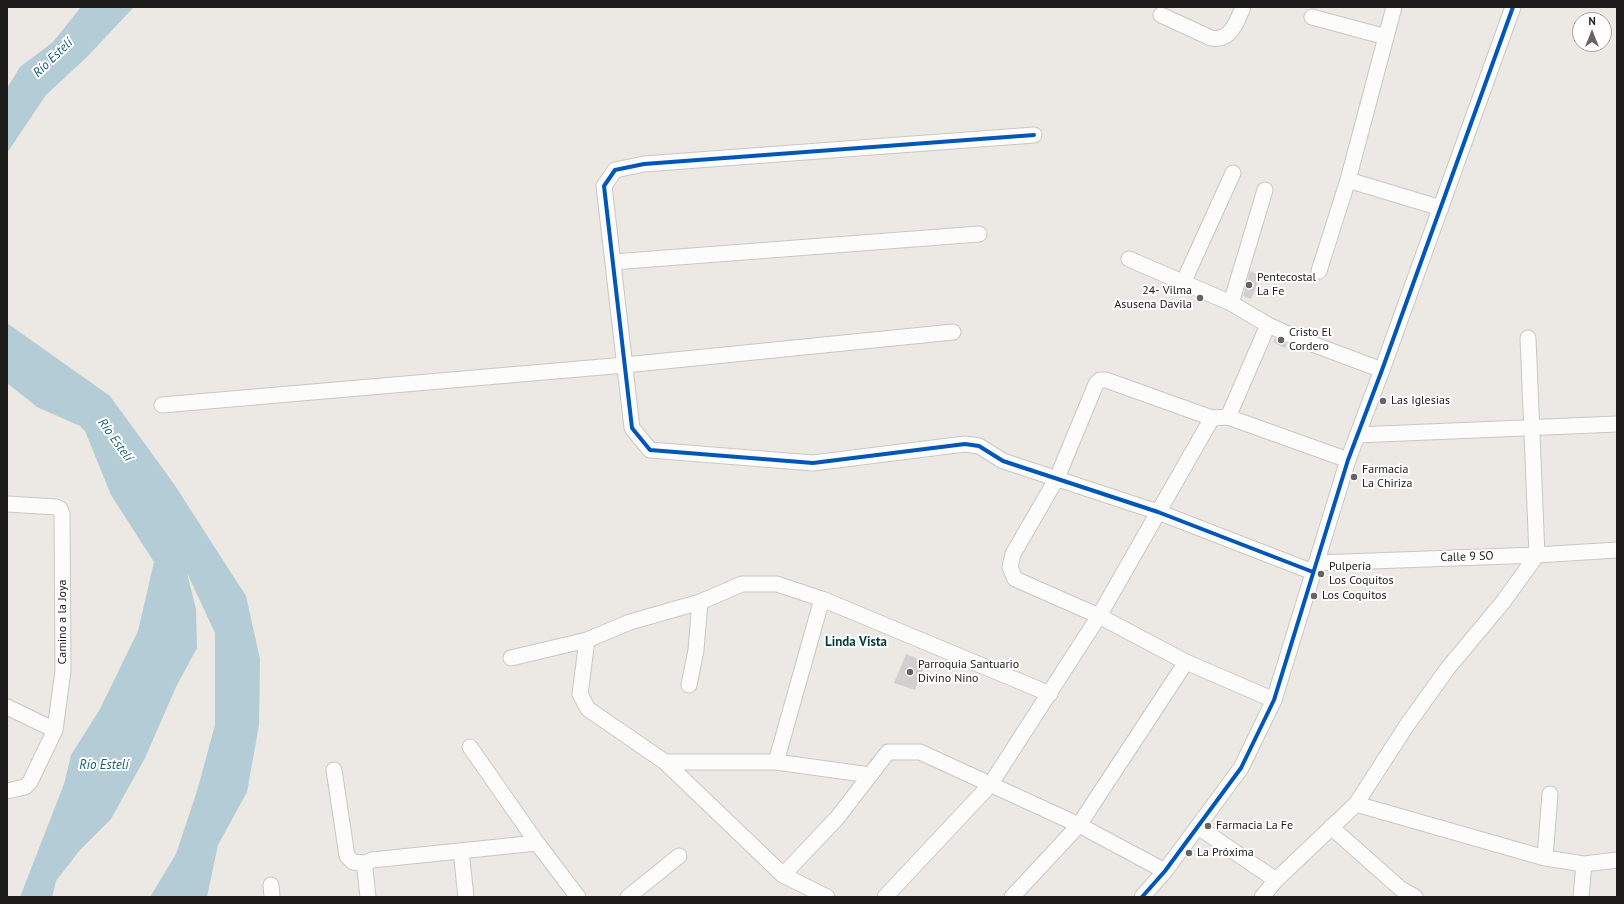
<!DOCTYPE html>
<meta charset="utf-8">
<style>
body{margin:0}
#map{position:relative;width:1624px;height:904px;overflow:hidden;background:#ece9e5;font-family:"PT Sans",sans-serif}
canvas{display:block}
.frame{position:absolute;inset:0;border:8px solid #1e1c1a;pointer-events:none}
.north{position:absolute;left:1572px;top:12px;width:40px;height:40px;box-sizing:border-box;background:#fff;border:1px solid #a5a4a3;border-radius:50%;rotate:0deg;font-size:11px;font-weight:700;line-height:16px;text-align:center;color:#1e1c1a}
.north::after{content:'';display:block;margin:auto;width:14px;height:18px;background:#666461;clip-path:polygon(50% 0,100% 100%,50% 72%,0 100%)}
</style>
<div id="map">
<canvas width="1624" height="904"></canvas>
<div class="frame"></div>
<div class="north">N</div>
</div>
<script>
const ctx = document.querySelector('canvas').getContext('2d');
ctx.lineJoin = 'round';
function fill(path, color) { ctx.fillStyle = color; ctx.fill(path, 'evenodd'); }
function stroke(path, color, width, dash) { ctx.strokeStyle = color; ctx.lineWidth = width; ctx.lineCap = dash ? 'butt' : 'round'; ctx.setLineDash(dash || []); ctx.stroke(path); }
function label(font, color, halo, rows, align = 'center') {
  ctx.font = font + ' "PT Sans",sans-serif'; ctx.lineWidth = 4; ctx.setLineDash([]); ctx.textBaseline = 'middle'; ctx.strokeStyle = halo; ctx.fillStyle = color; for (const [text, x, y, turn = 0] of rows) {
    ctx.save(); ctx.translate(x, y); ctx.rotate((+turn || 0) * Math.PI / 180); ctx.textAlign = isNaN(turn) ? turn : align; if (halo) ctx.strokeText(text, 0, 0); ctx.fillText(text, 0, 0); ctx.restore();
  }
}
const water = new Path2D(`
 M81 7H134L86 58 46 95 7 153V88L20 67 53 42Z
 M7 323 110 396 174 484 246 596 260 659 259 725 247 792 218 845 207 897H150L176 854 197 791 215 725V633L187 573 196 609 197 648 176 687 145 758 111 819 80 850 56 881 52 897H20L64 784 71 755 100 709 138 631 154 562 111 495 85 431 80 426 37 407 7 383Z`);
const building = new Path2D(`
 M1250 271 1261 276 1251 299 1243 296Z
 M1275 338 1287 344 1285 348 1273 342Z
 M906 654 926 662 915 690 894 683Z`);
const minor = new Path2D(`
 M1161 15 1211 38C1230 42 1237 22 1243 7
 M1312 17 1386 37
 M1034 135 644 164 615 170 604 186 632 428 650 450 813 463 965 444 979 446 1003 461 1158 512 1313 572
 M1348 180 1441 208
 M1129 259 1231 303 1268 325 1299 339 1382 370
 M613 262 979 234
 M1319 271 1348 180 1394 7
 M1183 283 1233 173
 M1231 303 1265 190
 M162 405 625 365 953 332
 M1228 417 1268 325
 M1357 435 1617 424
 M7 504 56 507 60 509 62 514 63 671 55 730 30 782 25 787 7 791
 M1316 563 1537 555 1617 550
 M587 640 580 694 588 709 665 762 783 875 827 897
 M511 658 587 640 630 622 700 602 742 584H777L822 599 1050 694
 M689 685 696 650 700 602
 M1274 700 1186 662 1099 616 1015 579 1010 567 1013 554 1057 478 1096 384 1100 380H1106L1212 418 1228 417 1348 460
 M7 707 55 730
 M470 747 537 843 578 897
 M665 762H776L870 775
 M776 762 822 599
 M334 770 347 856 353 862 366 863
 M1356 804 1545 858 1584 864 1617 860
 M1198 827 1276 880
 M1331 827 1401 889 1415 897
 M461 851 466 897
 M1545 858 1550 794
 M783 875 837 818 888 752H920L1079 825 1165 871
 M271 885 272 897
 M368 897 365 870 366 863 372 860 537 843
 M628 897 679 856
 M885 897 990 785 1099 616 1212 418
 M1012 897 1079 825 1186 662
 M1142 897 1165 871 1241 768 1274 700 1348 460 1382 370 1513 7
 M1262 897 1276 880 1356 804 1407 725 1448 668 1503 602 1537 555 1528 338
 M1581 897 1584 864`);
const cycleway = new Path2D(`
 M1034 135 644 164 615 170 604 186 632 428 650 450 813 463 965 444 979 446 1003 461 1158 512 1313 572
 M1142 897 1165 871 1241 768 1274 700 1348 460 1382 370 1513 7`);
const markers = [
 [1249,285,4,"#666461"],
 [1200,298,4,"#666461"],
 [1281,340,4,"#666461"],
 [1383,401,4,"#666461"],
 [1354,477,4,"#666461"],
 [1321,574,4,"#666461"],
 [1314,596,4,"#666461"],
 [910,672,4,"#666461"],
 [1208,826,4,"#666461"],
 [1189,853,4,"#666461"]
];
const poiNames = [
 ["Pentecostal",1257,278],
 ["La Fe",1257,292],
 ["24- Vilma",1192,291,"right"],
 ["Asusena Davila",1192,305,"right"],
 ["Cristo El",1289,333],
 ["Cordero",1289,347],
 ["Las Iglesias",1391,401],
 ["Farmacia",1362,470],
 ["La Chiriza",1362,484],
 ["Pulpería",1329,567],
 ["Los Coquitos",1329,581],
 ["Los Coquitos",1322,596],
 ["Parroquia Santuario",918,665],
 ["Divino Nino",918,679],
 ["Farmacia La Fe",1216,826],
 ["La Próxima",1197,853]
];
const streetNames = [
 ["Calle 9 SO",1467,557,-2],
 ["Camino a la Joya",63,622,-90]
];
const waterNames = [
 ["Río Estelí",53,58,-44],
 ["Río Estelí",115,440,54],
 ["Río Estelí",104,765]
];
const neighbourhoodNames = [
 ["Linda Vista",856,642]
];
fill(water, '#b4ccd5');
fill(building, '#d2d0ce');
stroke(minor, '#c9c7c4', 17);
stroke(minor, '#fcfcfb', 15);
stroke(cycleway, '#0057b8', 4);
for (const [x, y, r, color] of markers) { const dot = new Path2D(); dot.arc(x, y, r, 0, 2 * Math.PI); ctx.fillStyle = color; ctx.fill(dot); stroke(dot, '#fff', 1.5); }
label('12px', '#1e1c1a', '#fff', poiNames, 'left');
label('12px', '#1e1c1a', '#fff', streetNames);
label('italic 13px', '#195e73', '#fff', waterNames);
label('bold 13px', '#003f36', '#fff', neighbourhoodNames);
</script>
